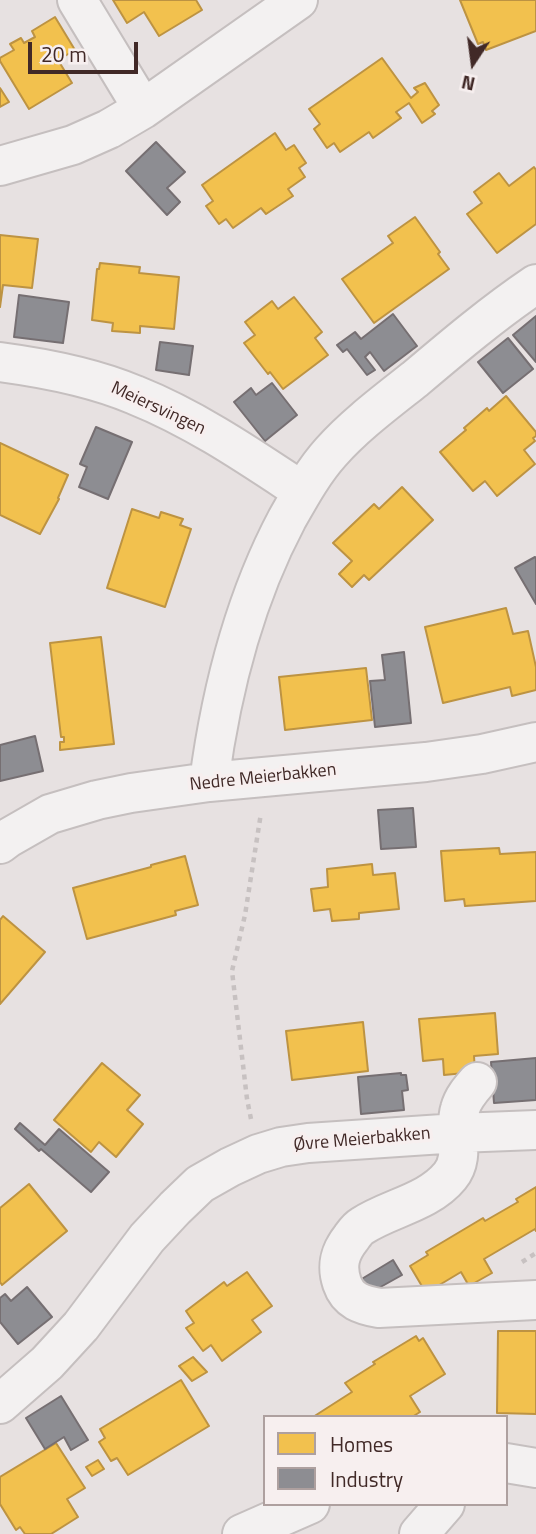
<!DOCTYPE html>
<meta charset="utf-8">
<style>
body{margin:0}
#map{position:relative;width:536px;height:1534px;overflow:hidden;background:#e7e1e1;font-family:"Titillium Web",sans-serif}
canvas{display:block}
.legend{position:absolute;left:263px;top:1415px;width:245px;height:91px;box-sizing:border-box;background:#f7efef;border:2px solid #aea09f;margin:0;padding:9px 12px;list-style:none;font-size:21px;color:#412927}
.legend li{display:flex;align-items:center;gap:14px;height:35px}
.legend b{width:35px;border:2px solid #aea09f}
.north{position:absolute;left:438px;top:28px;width:70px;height:70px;-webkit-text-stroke:5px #f7efef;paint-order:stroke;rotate:193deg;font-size:19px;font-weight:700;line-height:28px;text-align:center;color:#412927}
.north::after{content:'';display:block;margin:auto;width:24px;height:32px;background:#412927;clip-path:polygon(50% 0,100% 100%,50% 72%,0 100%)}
.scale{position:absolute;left:28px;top:42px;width:110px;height:32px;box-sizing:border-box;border:4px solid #412927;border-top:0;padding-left:9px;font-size:21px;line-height:24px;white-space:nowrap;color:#412927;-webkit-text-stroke:5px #f7efef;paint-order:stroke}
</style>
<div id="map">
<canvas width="536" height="1534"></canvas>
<ul class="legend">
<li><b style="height:19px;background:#f2c14e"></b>Homes</li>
<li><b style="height:19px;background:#8d8d92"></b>Industry</li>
</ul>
<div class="north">N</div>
<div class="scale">20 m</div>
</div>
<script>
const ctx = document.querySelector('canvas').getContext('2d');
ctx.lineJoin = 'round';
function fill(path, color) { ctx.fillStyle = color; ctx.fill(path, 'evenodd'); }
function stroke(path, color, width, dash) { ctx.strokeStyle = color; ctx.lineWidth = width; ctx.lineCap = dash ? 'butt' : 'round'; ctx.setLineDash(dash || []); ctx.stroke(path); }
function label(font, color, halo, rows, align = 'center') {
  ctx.font = font + ' "Titillium Web",sans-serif'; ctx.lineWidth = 7; ctx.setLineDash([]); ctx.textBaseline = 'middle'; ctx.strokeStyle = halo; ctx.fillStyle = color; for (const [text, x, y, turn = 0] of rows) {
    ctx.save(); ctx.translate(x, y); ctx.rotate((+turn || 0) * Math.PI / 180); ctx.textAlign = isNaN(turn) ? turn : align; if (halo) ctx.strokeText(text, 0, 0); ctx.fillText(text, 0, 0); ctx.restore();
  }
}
const homes = new Path2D(`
 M113 0H196L202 10 159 36 144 12 127 23Z
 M460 0H536V31L486 50 483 42 478 44Z
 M55 17 75 50 58 60 72 83 29 109 0 61V58L14 50 10 44 21 38 24 43 35 37 32 31Z
 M382 58 411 98 418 92 414 88 425 83 439 105 432 111 435 114 422 123 409 103 396 112 401 118 373 138 369 132 340 152 334 143 327 148 314 129 320 124 309 109Z
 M0 88 9 102 0 107Z
 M275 133 286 150 294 145 306 163 299 168 305 177 288 189 293 196 266 214 261 208 233 228 226 219 219 224 206 206 213 201 202 185Z
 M534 167 536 170V224L497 253 467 214 482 203 474 192 499 173 509 186Z
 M415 217 440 252 438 254 449 269 374 323 342 279 393 243 388 236Z
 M0 235 38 239 32 288 3 285 0 307Z
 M100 263 140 267 139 273 179 277 174 329 140 326V333L112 331 113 323 92 320 97 269H99Z
 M294 297 322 332 315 338 328 355 283 389 270 372 268 374 244 343 255 335 245 322 272 301 278 309Z
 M506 396 536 432V436L533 438 535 441 524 450 535 464 497 496 485 481 473 491 440 452 466 430 464 428 487 408 489 411Z
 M0 443 68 475 58 498 59 499 40 534 0 515Z
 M402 487 433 520 369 580 364 575 352 587 339 574 352 561 333 543 374 504 379 509Z
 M132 509 159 518 161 512 183 519 180 525 191 529 165 607 107 588Z
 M506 608 513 634 528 631 536 667V690L512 696 510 687 443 703 425 627Z
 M101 637 114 744 60 750V742H64V737H61L50 643Z
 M366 668 372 720 285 730 279 677Z
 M499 848 500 854 536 852V901L465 906 464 899 445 901 441 851Z
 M185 856 198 905 175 911 176 915 87 939 73 888 151 867V865Z
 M372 864 373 875 395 873 399 909 359 913V919L332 921 330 909 314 911 311 889 328 887 327 869Z
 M3 916 45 952 0 1004V920Z
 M495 1013 498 1054 474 1056 475 1072 444 1075 443 1059 423 1061 419 1019Z
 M363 1022 368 1071 292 1080 286 1031Z
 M102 1063 140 1095 127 1110 143 1124 116 1157 99 1142 91 1152 54 1120Z
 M29 1184 67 1231 2 1285 0 1282V1208Z
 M536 1187V1231L535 1229 484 1259 492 1273 469 1286 461 1272 426 1293 410 1266 428 1255 426 1252 483 1218 485 1221 518 1202 516 1199Z
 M247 1272 272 1306 252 1320 261 1332 222 1361 211 1345 203 1351 186 1328 194 1323 186 1311 224 1282 227 1286Z
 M498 1331H536V1414L497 1413Z
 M416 1336 419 1341 423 1338 445 1374 410 1396 420 1412 412 1417H313L352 1392 345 1383 375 1364 373 1362Z
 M193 1357 207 1372 192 1381 179 1366Z
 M181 1380 209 1426 128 1475 117 1458 111 1461 99 1442 105 1438 100 1429Z
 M56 1443 85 1488 67 1499 78 1517 51 1534H25L20 1527 16 1530 0 1504V1477Z
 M98 1460 104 1469 92 1476 86 1467Z`);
const industry = new Path2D(`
 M156 142 185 172 167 188 180 202 167 215 126 171Z
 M19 295 69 302 63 343 14 337Z
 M393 314 417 346 384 371 370 352 365 357 375 370 367 375 347 349 343 352 337 345 355 332 361 339Z
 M536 316V362L513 335Z
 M508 338 533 369 503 393 478 362Z
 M160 342 193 346 189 375 156 370Z
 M272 383 297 415 265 441 234 402 251 388 256 395Z
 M96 427 132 442 108 499 79 487 87 467 80 464Z
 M535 557 536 558V604L515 568Z
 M404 652 411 723 375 727 370 681 385 680 382 655Z
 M35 736 43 771 0 781V745Z
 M413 808 416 847 381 849 378 810Z
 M536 1058V1100L494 1103 491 1062Z
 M401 1073V1075H406L408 1090 402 1091 404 1110 361 1114 358 1077Z
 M20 1123 45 1145 59 1129 109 1172 91 1192 41 1149 39 1151 15 1129Z
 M393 1260 402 1275 368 1294 360 1280Z
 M27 1287 52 1317 18 1344 0 1322V1298L5 1294 11 1301Z
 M61 1396 88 1440 71 1450 64 1437 45 1449 26 1418Z`);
const path = new Path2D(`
 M251 1119 247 1099 232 971 245 915 261 813
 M522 1262 536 1253`);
const minor = new Path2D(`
 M77 0 143 109
 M0 166 73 145 109 129 143 109 298 0
 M0 362C45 368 93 377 135 395 195 419 249 456 302 491
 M209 782C221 691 244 600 287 519 300 496 313 472 331 452 355 425 386 402 415 379 454 346 493 313 536 284
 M0 844 8 838 50 814 97 800 131 793 209 782 426 762 482 754 536 742
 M477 1082C470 1090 463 1098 460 1109 453 1131 466 1157 450 1176 428 1203 389 1208 362 1226 357 1229 354 1234 351 1238 340 1252 336 1265 342 1283 348 1301 362 1305 379 1308L536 1300
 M0 1404 47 1363 81 1326 147 1238 175 1208 200 1184 230 1167 258 1154 281 1147 308 1143 458 1133 536 1130
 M506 1463 536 1468
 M242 1534 310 1504
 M419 1534 445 1504`);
const streetNames = [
 ["Meiersvingen",158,409,25],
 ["Nedre Meierbakken",263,778,-6],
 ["Øvre Meierbakken",362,1140,-5]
];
fill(homes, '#f2c14e');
stroke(homes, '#bd9342', 2);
fill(industry, '#8d8d92');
stroke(industry, '#766f72', 2);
stroke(minor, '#c5bfbf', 42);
stroke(path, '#c7c1c1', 4.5, [5, 5]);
stroke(minor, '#f3f1f1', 38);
label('18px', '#412927', '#f7efef', streetNames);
</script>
